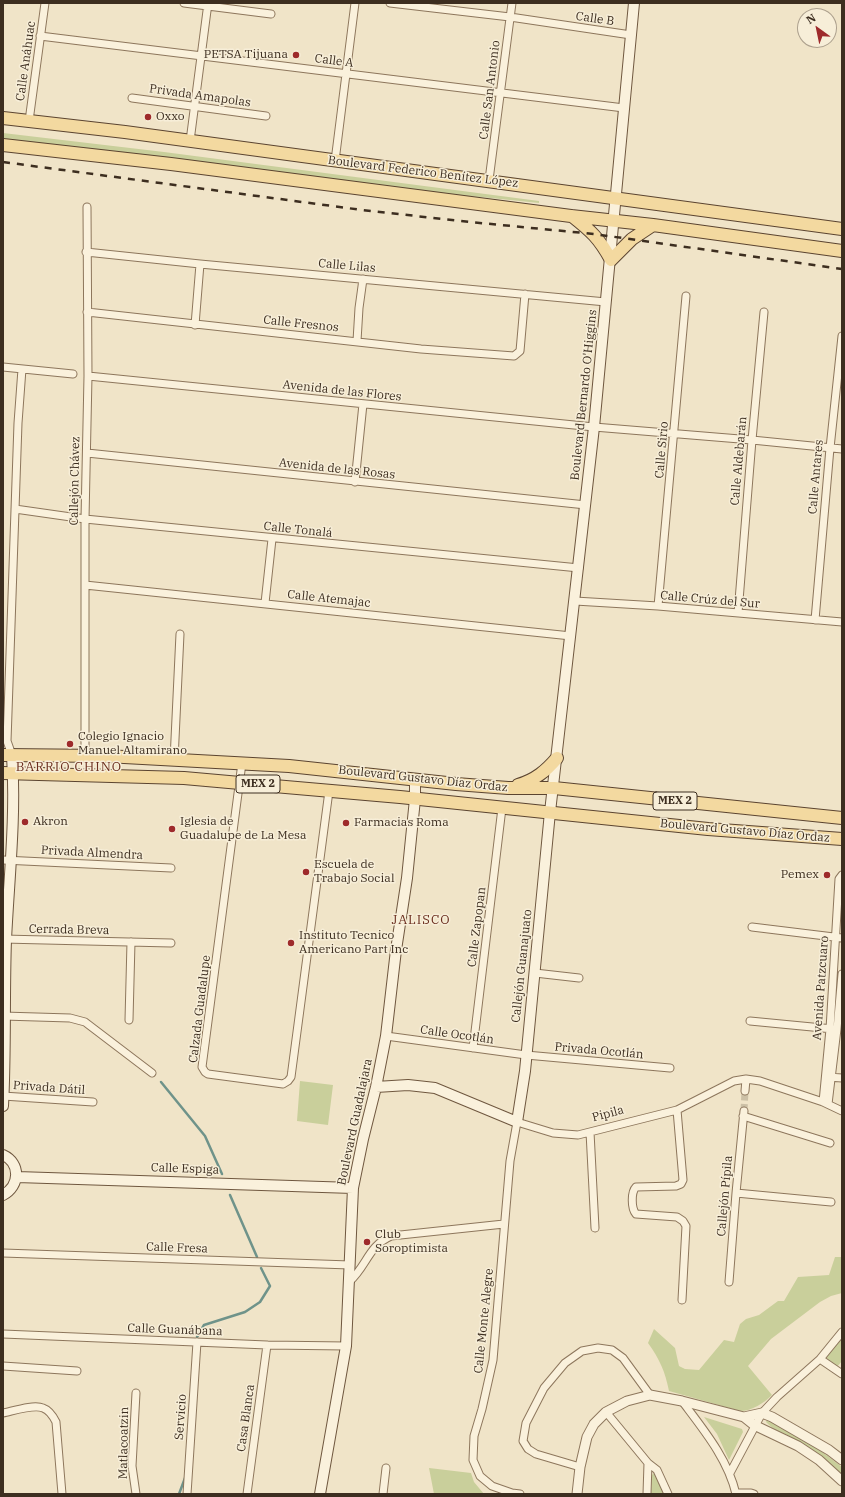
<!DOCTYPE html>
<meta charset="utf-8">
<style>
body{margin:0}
#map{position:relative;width:845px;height:1497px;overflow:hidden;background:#f0e4c8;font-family:"IBM Plex Serif",serif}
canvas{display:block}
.frame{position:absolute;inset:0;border:4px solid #3d2e20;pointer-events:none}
.north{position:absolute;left:797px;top:8px;width:40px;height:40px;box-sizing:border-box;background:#f7eed8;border:1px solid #ada18e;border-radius:50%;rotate:327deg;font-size:11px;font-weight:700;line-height:16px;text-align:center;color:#3d2e20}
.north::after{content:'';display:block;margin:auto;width:14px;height:18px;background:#9e2a2b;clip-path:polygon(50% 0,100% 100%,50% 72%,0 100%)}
</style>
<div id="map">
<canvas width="845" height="1497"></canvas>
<div class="frame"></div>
<div class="north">N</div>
</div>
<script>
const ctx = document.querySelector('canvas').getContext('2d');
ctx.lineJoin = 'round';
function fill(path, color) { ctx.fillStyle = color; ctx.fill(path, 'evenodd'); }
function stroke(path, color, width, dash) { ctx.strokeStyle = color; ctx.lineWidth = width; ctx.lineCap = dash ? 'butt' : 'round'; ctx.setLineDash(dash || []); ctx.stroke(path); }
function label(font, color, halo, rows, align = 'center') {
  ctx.font = font + ' "IBM Plex Serif",serif'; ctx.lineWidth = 3; ctx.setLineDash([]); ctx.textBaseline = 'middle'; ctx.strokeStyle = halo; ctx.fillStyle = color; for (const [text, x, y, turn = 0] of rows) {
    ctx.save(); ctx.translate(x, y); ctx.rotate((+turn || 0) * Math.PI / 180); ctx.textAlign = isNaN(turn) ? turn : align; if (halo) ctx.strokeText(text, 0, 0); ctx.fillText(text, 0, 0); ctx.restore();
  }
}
const green = new Path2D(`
 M3 133 164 152 539 201V203L481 197 443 195 3 140Z
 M300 1081 333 1085 328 1125 297 1121Z
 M835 1257H842V1293L831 1296 820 1302 771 1339 748 1366 772 1395C764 1403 752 1411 740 1411L669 1391C665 1371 660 1360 648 1343L654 1329 675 1348 679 1366 685 1369 699 1370 724 1340 734 1342 740 1324 746 1319 759 1315 778 1301H784L798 1277 829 1275Z
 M842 1334V1361L837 1367 824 1356Z
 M704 1417 742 1429 743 1432 729 1460 717 1434Z
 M767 1420H770L821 1451 842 1467V1476C826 1462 811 1448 793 1438 784 1433 773 1430 766 1422Z
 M429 1468 471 1473 474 1482 484 1494H434Z
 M654 1473 664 1494H651L652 1475Z`);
const stream = new Path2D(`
 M161 1082 205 1136 222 1174
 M230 1195 257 1257
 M197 1337 204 1325 245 1312 260 1302 270 1286 261 1268
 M179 1494 185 1478`);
const minorTunnel = new Path2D(`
 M744 1111 745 1091`);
const minor = new Path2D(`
 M184 3 271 14
 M390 3 510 17 631 35
 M40 36 624 108
 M132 98 266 116
 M29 121 45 3
 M190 141 208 3
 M335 161 355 3
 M489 180 512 3
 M86 252 200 264 606 302
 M87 312 421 349 514 356 520 351 525 294
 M195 325 200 264
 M357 341 359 308 363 279
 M3 367 73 374
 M88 376 594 427 752 440 842 449
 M87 453 586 505
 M355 482 363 404
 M15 509 85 519 579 568
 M85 585 571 636
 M575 601 658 606 842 622
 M265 603 272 539
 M658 606 686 296
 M738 613 752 440 764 312
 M815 620 830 448 842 336
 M12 755 7 741 18 423 22 369
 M85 755V519L88 376 87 207
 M174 760 180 634
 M242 763 202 1067 205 1072 208 1074 283 1084 288 1081 291 1077 329 791
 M3 860 171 868
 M752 927 842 938
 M3 939 171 943
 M535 973 579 978
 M3 1016 70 1018 85 1022 152 1073
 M129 1020 131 942
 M750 1021 833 1029
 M386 1036 526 1055 670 1068
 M473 1048 502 808
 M828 1077 842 1078
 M745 1091 746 1079
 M3 1096 93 1102
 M823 1102 830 1029 839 879 842 875
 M828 1104 837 1029 842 974
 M677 1110 683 1180 681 1184 676 1186 636 1187C631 1192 631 1208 636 1214L677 1217 683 1221 686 1226 682 1300
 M743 1116 830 1143
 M590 1132 595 1228
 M736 1193 831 1202
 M3 1253 350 1265
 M349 1282C367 1266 368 1246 391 1236L504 1224
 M729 1282 736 1193 744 1111
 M3 1334 267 1345 346 1346
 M820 1359 842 1374
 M3 1366 77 1371
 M682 1401C703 1429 728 1459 736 1494
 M606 1412 648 1463 657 1470 668 1494
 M3 1413C13 1411 34 1404 43 1408 49 1410 53 1416 56 1422L62 1494
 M580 1467 536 1454 528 1449 523 1441 526 1423 544 1388 565 1363 582 1351 598 1348 612 1350 623 1358 650 1395
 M730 1473 762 1413 777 1397 820 1359 842 1332
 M736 1493H751L754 1494
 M136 1494 132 1466 136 1393
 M187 1494 197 1342
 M247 1494 267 1345
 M383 1494 386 1468
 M520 1494 512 1493 492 1486 480 1476 473 1460 474 1436 482 1409 493 1360 510 1161 517 1122 553 1133 578 1135 677 1110 734 1081 746 1079 760 1081 823 1102 842 1111
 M647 1494 648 1463`);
const tertiary = new Path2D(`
 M744 1417 762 1413 772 1417 829 1450 842 1460
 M577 1494 580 1467 587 1437 594 1424 606 1412 627 1401 650 1395 682 1401 744 1417 754 1425 798 1446 819 1460 842 1481`);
const secondary = new Path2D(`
 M376 1087 408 1085 435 1088 517 1122 525 1071 550 812 594 427 634 3
 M3 1106C6 1051 4 995 6 940 9 878 16 817 12 755
 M3 1155C21 1163 20 1186 3 1195
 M17 1177 353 1188
 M320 1494 346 1346 353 1188 363 1139 376 1087 386 1036 396 950 407 878 415 799V779`);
const primary = new Path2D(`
 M3 118 125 132 842 229
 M3 145 171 164 571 216 653 225 842 251
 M572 216C591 231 599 238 611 260L632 239 653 225
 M3 755 106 756 289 766 456 784 508 788H554L842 818
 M3 773 184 778 240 783 400 797 708 829 842 839
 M518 785C535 780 546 771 557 758`);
const rail = new Path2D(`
 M3 162 362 210 470 222 594 234 842 269`);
const markers = [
 [296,55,4,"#9e2a2b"],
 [148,117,4,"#9e2a2b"],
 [70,744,4,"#9e2a2b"],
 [25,822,4,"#9e2a2b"],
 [346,823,4,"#9e2a2b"],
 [172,829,4,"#9e2a2b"],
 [306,872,4,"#9e2a2b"],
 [827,875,4,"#9e2a2b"],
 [291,943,4,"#9e2a2b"],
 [367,1242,4,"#9e2a2b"]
];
const shields = [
 [258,784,44],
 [675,801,44]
];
const shieldNames = [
 ["MEX 2",258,784],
 ["MEX 2",675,801]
];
const streetNames = [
 ["Calle B",595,19,8],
 ["Calle Anáhuac",26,61,-82],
 ["Calle A",334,61,7],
 ["Calle San Antonio",490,90,-83],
 ["Privada Amapolas",200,96,8],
 ["Boulevard Federico Benítez López",423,172,7],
 ["Calle Lilas",347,266,5],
 ["Calle Fresnos",301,324,6],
 ["Avenida de las Flores",342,391,6],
 ["Boulevard Bernardo O'Higgins",584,395,-84],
 ["Calle Sirio",662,450,-85],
 ["Calle Aldebarán",739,461,-85],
 ["Avenida de las Rosas",337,469,6],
 ["Calle Antares",816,477,-85],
 ["Callejón Chávez",75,481,-89],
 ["Calle Tonalá",298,530,6],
 ["Calle Atemajac",329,599,6],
 ["Calle Crúz del Sur",710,600,5],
 ["Boulevard Gustavo Díaz Ordaz",423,779,6],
 ["Boulevard Gustavo Díaz Ordaz",745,831,5],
 ["Privada Almendra",92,853,3],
 ["Calle Zapopan",477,927,-83],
 ["Cerrada Breva",69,930,1],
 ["Callejón Guanajuato",522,966,-84],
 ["Avenida Patzcuaro",821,988,-86],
 ["Calzada Guadalupe",200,1009,-83],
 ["Calle Ocotlán",457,1035,8],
 ["Privada Ocotlán",599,1051,5],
 ["Privada Dátil",49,1088,4],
 ["Pipila",608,1114,-15],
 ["Boulevard Guadalajara",355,1122,-78],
 ["Calle Espiga",185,1169,2],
 ["Callejón Pípila",725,1196,-85],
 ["Calle Fresa",177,1248,2],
 ["Calle Monte Alegre",484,1321,-84],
 ["Calle Guanábana",175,1330,2],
 ["Servicio",181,1417,-86],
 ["Casa Blanca",246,1418,-82],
 ["Matlacoatzin",124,1443,-89]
];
const poiNames = [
 ["PETSA Tijuana",288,55,"right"],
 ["Oxxo",156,117],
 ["Colegio Ignacio",78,737],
 ["Manuel Altamirano",78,751],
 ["Akron",33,822],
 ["Iglesia de",180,822],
 ["Guadalupe de La Mesa",180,836],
 ["Farmacias Roma",354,823],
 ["Escuela de",314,865],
 ["Trabajo Social",314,879],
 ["Pemex",819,875,"right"],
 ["Instituto Tecnico",299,936],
 ["Americano Part Inc",299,950],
 ["Club",375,1235],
 ["Soroptimista",375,1249]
];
const neighbourhoodNames = [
 ["BARRIO CHINO",69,767],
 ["JALISCO",421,920]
];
fill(green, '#c9cf9b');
stroke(stream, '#6f938a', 2.5);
stroke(minorTunnel, '#ccc0a6', 7, [7, 3.5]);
stroke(minor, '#8d765c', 9);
stroke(tertiary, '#8d765c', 11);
stroke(secondary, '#6f573f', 12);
stroke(primary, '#5b4430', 14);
stroke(minor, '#faf1dc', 7);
stroke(tertiary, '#faf1dc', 9);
stroke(secondary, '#faf1dc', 10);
stroke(primary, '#f3d9a0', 12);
stroke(rail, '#3d2e20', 2.5, [7, 7]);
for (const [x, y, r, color] of markers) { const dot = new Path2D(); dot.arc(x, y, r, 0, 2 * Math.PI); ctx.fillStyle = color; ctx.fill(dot); stroke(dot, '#f7eed8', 1.5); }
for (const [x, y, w] of shields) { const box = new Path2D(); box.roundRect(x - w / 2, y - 9, w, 18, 3); ctx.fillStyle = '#f7eed8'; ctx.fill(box); stroke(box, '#3d2e20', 1); }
label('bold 11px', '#3d2e20', null, shieldNames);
label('12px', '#3d2e20', '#f7eed8', streetNames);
label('12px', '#3d2e20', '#f7eed8', poiNames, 'left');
ctx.letterSpacing = '1px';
label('13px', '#6b2e1e', '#f7eed8', neighbourhoodNames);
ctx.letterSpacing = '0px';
</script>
